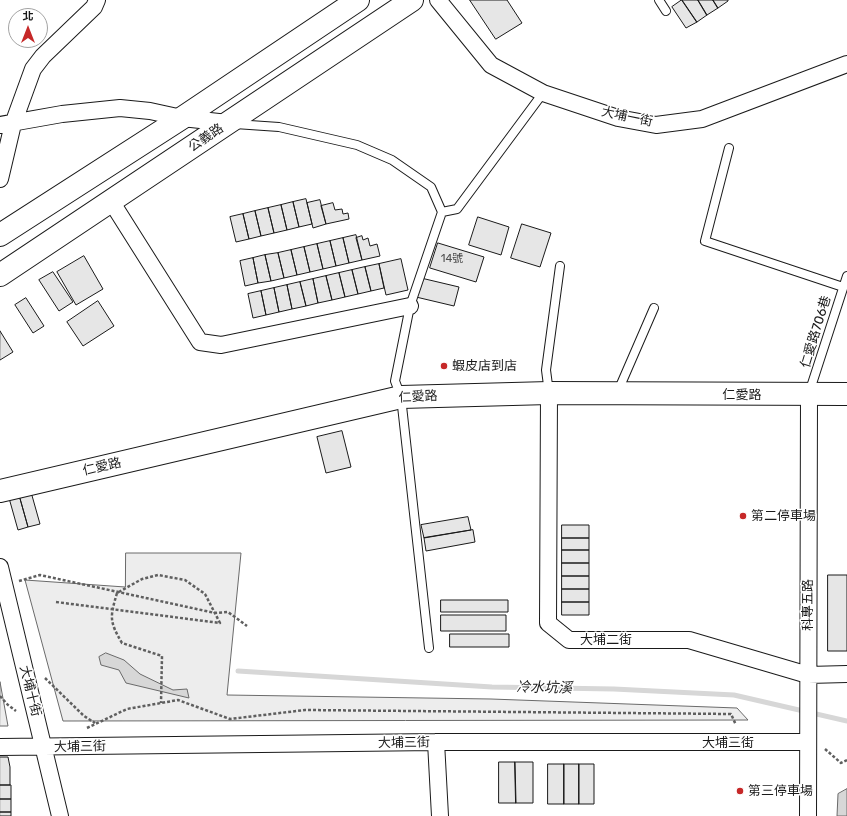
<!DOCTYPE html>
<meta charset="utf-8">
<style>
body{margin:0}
#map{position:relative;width:847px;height:816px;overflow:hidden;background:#fff;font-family:Rubik,"Noto Sans TC",sans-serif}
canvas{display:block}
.north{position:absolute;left:8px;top:8px;width:40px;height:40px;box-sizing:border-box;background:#fff;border:1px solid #a3a3a3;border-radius:50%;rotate:0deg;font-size:11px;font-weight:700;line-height:16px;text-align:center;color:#1a1a1a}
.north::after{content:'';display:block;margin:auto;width:14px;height:18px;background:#c62828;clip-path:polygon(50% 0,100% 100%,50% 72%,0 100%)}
</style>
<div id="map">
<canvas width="847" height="816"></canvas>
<div class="north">北</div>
</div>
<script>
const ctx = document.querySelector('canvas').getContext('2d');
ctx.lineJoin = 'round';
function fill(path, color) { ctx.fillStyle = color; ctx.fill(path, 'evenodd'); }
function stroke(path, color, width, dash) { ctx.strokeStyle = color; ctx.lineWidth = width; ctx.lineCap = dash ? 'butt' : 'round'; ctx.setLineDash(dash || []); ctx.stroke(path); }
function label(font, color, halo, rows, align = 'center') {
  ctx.font = font + ' Rubik,"Noto Sans TC",sans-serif'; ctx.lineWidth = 3; ctx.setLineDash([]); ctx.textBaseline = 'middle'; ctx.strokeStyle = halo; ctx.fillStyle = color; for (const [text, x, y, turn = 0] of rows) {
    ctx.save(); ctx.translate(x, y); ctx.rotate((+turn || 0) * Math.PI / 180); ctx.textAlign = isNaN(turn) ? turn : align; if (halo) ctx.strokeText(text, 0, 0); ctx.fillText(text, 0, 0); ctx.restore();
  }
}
const green = new Path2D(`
 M126 553H241L227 695 491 699 737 708 748 720 63 721 25 580 125 587Z
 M0 682 8 726H0Z`);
const water = new Path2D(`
 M106 653 124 660 140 674 173 690 187 689 189 698 126 683 119 670 101 665 99 657Z
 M847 789V816H837L838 794Z`);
const stream = new Path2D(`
 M238 671 492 687 614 689 734 695 847 721`);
const building = new Path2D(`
 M470 0H507L522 23 496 39Z
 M682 0 697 22 686 28 672 7Z
 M682 0H698L707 15 697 22Z
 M698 0H713L718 8 707 15Z
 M713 0H728V1L718 8Z
 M306 199 312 224 299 227 293 202Z
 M320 200 326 224 313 228 307 203Z
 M293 202 299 227 287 230 281 205Z
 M333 203 335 210 342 209 343 214 348 213 349 219 326 224 321 206Z
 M281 205 287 230 274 233 268 208Z
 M268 208 274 233 261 236 255 211Z
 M255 211 261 236 249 239 243 214Z
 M243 214 249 239 236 242 230 217Z
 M478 217 509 227 501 255 469 245Z
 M522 224 551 233 540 267 511 258Z
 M356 235 362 260 349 263 343 238Z
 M362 236 363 240 368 238 370 246 377 244 380 256 362 260 356 238Z
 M343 238 349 263 336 266 330 241Z
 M330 241 336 266 323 269 317 244Z
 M438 243 484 257 476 282 430 268Z
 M317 244 323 269 310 272 304 247Z
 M304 247 310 272 297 275 291 250Z
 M291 250 297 275 284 278 278 253Z
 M278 253 284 278 271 281 265 255Z
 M265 255 271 281 258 283 253 258Z
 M84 256 103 289 76 305 57 272Z
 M253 258 258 283 245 286 240 261Z
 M401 259 408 290 386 295 379 264Z
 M379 264 384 288 371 291 365 267Z
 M365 267 371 291 358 294 352 270Z
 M352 270 358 294 345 297 339 273Z
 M53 272 73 302 59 311 39 280Z
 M339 273 345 297 332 300 326 276Z
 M326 276 332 300 318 303 313 279Z
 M421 278 459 287 454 306 416 297Z
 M313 279 318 303 306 306 300 282Z
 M300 282 306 306 292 309 287 285Z
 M287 285 292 309 279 312 274 288Z
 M274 288 279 312 266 315 261 291Z
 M261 291 266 315 253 318 248 294Z
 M26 298 44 326 33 333 15 305Z
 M98 301 114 326 83 346 67 322Z
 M0 331 13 352 0 360Z
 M342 431 351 467 326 473 317 437Z
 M31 492 40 524 28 527 19 495Z
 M19 495 28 527 18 530 9 498Z
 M468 517 471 530 424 538 421 525Z
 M562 525H589V538H562Z
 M473 530 475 542 426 551 424 538Z
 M562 538H589V550H562Z
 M562 550H589V563H562Z
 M562 563H589V576H562Z
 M828 575H847V651H828Z
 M562 576H589V589H562Z
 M562 589H589V602H562Z
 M441 600H508V612H441Z
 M562 602H589V615H562Z
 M441 615H506V631H441Z
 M450 634H509V647H450Z
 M0 757H8L10 767V785H0Z
 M499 762H515L516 803H499Z
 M515 762H533V803H516Z
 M548 764H564V804H548Z
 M564 764H579V804H564Z
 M579 764H594V804H579Z
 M0 785H11V799H0Z
 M0 799H11V812H0Z
 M0 812H11V816H0Z`);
const path = new Path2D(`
 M19 581 40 575 215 613 228 612 247 626
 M56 602 220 623 205 594 185 580 158 575 142 579 117 593C110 617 109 621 122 643L162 656 161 703
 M45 678 84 716 95 723
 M0 696 8 705 16 711
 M87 728 127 709 178 700 230 719 305 710 731 714 736 725
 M825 749 841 763 847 760`);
const lane = new Path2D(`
 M659 0 666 11
 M235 124 279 127 357 145 392 160 431 187 442 212
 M729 148 705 241 843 287
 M618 391 654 308
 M549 393 546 370 560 266
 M809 393 847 276
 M429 648 401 397 395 381 410 306 442 212 457 209 543 93`);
const street = new Path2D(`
 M438 0 491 65 543 93 618 118 656 125 702 119 847 64
 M0 125 62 114 120 108 150 111 182 118 228 123
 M0 179 13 124 33 69 43 56 94 7 97 0
 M111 201 200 342 221 345 410 306
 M549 393 548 623 569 640H689L808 675 847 674
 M0 567 60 816
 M436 742 440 816
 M0 747 436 742H808
 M808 816 809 395`);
const secondary = new Path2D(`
 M0 491 401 397 549 393 847 394`);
const primary = new Path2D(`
 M0 235 182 118 358 0
 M0 275 412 0`);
const markers = [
 [444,366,4,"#c62828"],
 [743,516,4,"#c62828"],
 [740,791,4,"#c62828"]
];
const numberNames = [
 ["14號",452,259]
];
const streetNames = [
 ["大埔一街",627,117,12],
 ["公義路",206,138,-34],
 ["仁愛路706巷",816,332,-73],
 ["仁愛路",742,395],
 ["仁愛路",418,397,-3],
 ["仁愛路",102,467,-13],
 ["科專五路",808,605,-90],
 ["大埔二街",606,640],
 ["大埔十街",30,691,76],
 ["大埔三街",404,743,-1],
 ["大埔三街",728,743],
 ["大埔三街",80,747,-1]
];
const poiNames = [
 ["蝦皮店到店",452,366],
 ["第二停車場",751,516],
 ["第三停車場",748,791]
];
const waterNames = [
 ["冷水坑溪",544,688,1]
];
fill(green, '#ededed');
stroke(green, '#6a6a6a', 1);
fill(water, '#d7d7d7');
stroke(water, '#6a6a6a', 1);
stroke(stream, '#d7d7d7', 5);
fill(building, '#e6e6e6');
stroke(building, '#1a1a1a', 1);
stroke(lane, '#1a1a1a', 10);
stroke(street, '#1a1a1a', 18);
stroke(secondary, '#1a1a1a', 24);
stroke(primary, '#1a1a1a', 24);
stroke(path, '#5f5f5f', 2.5, [3, 2]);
stroke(lane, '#fff', 8);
stroke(street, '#fff', 16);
stroke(secondary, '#fff', 22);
stroke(primary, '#fff', 22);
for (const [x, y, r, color] of markers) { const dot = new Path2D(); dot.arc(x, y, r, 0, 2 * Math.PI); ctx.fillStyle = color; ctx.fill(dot); stroke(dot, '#fff', 1.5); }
label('11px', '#4d4d4d', null, numberNames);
label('13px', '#1a1a1a', '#fff', streetNames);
label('13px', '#1a1a1a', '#fff', poiNames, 'left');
label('italic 14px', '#1a1a1a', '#fff', waterNames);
</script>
